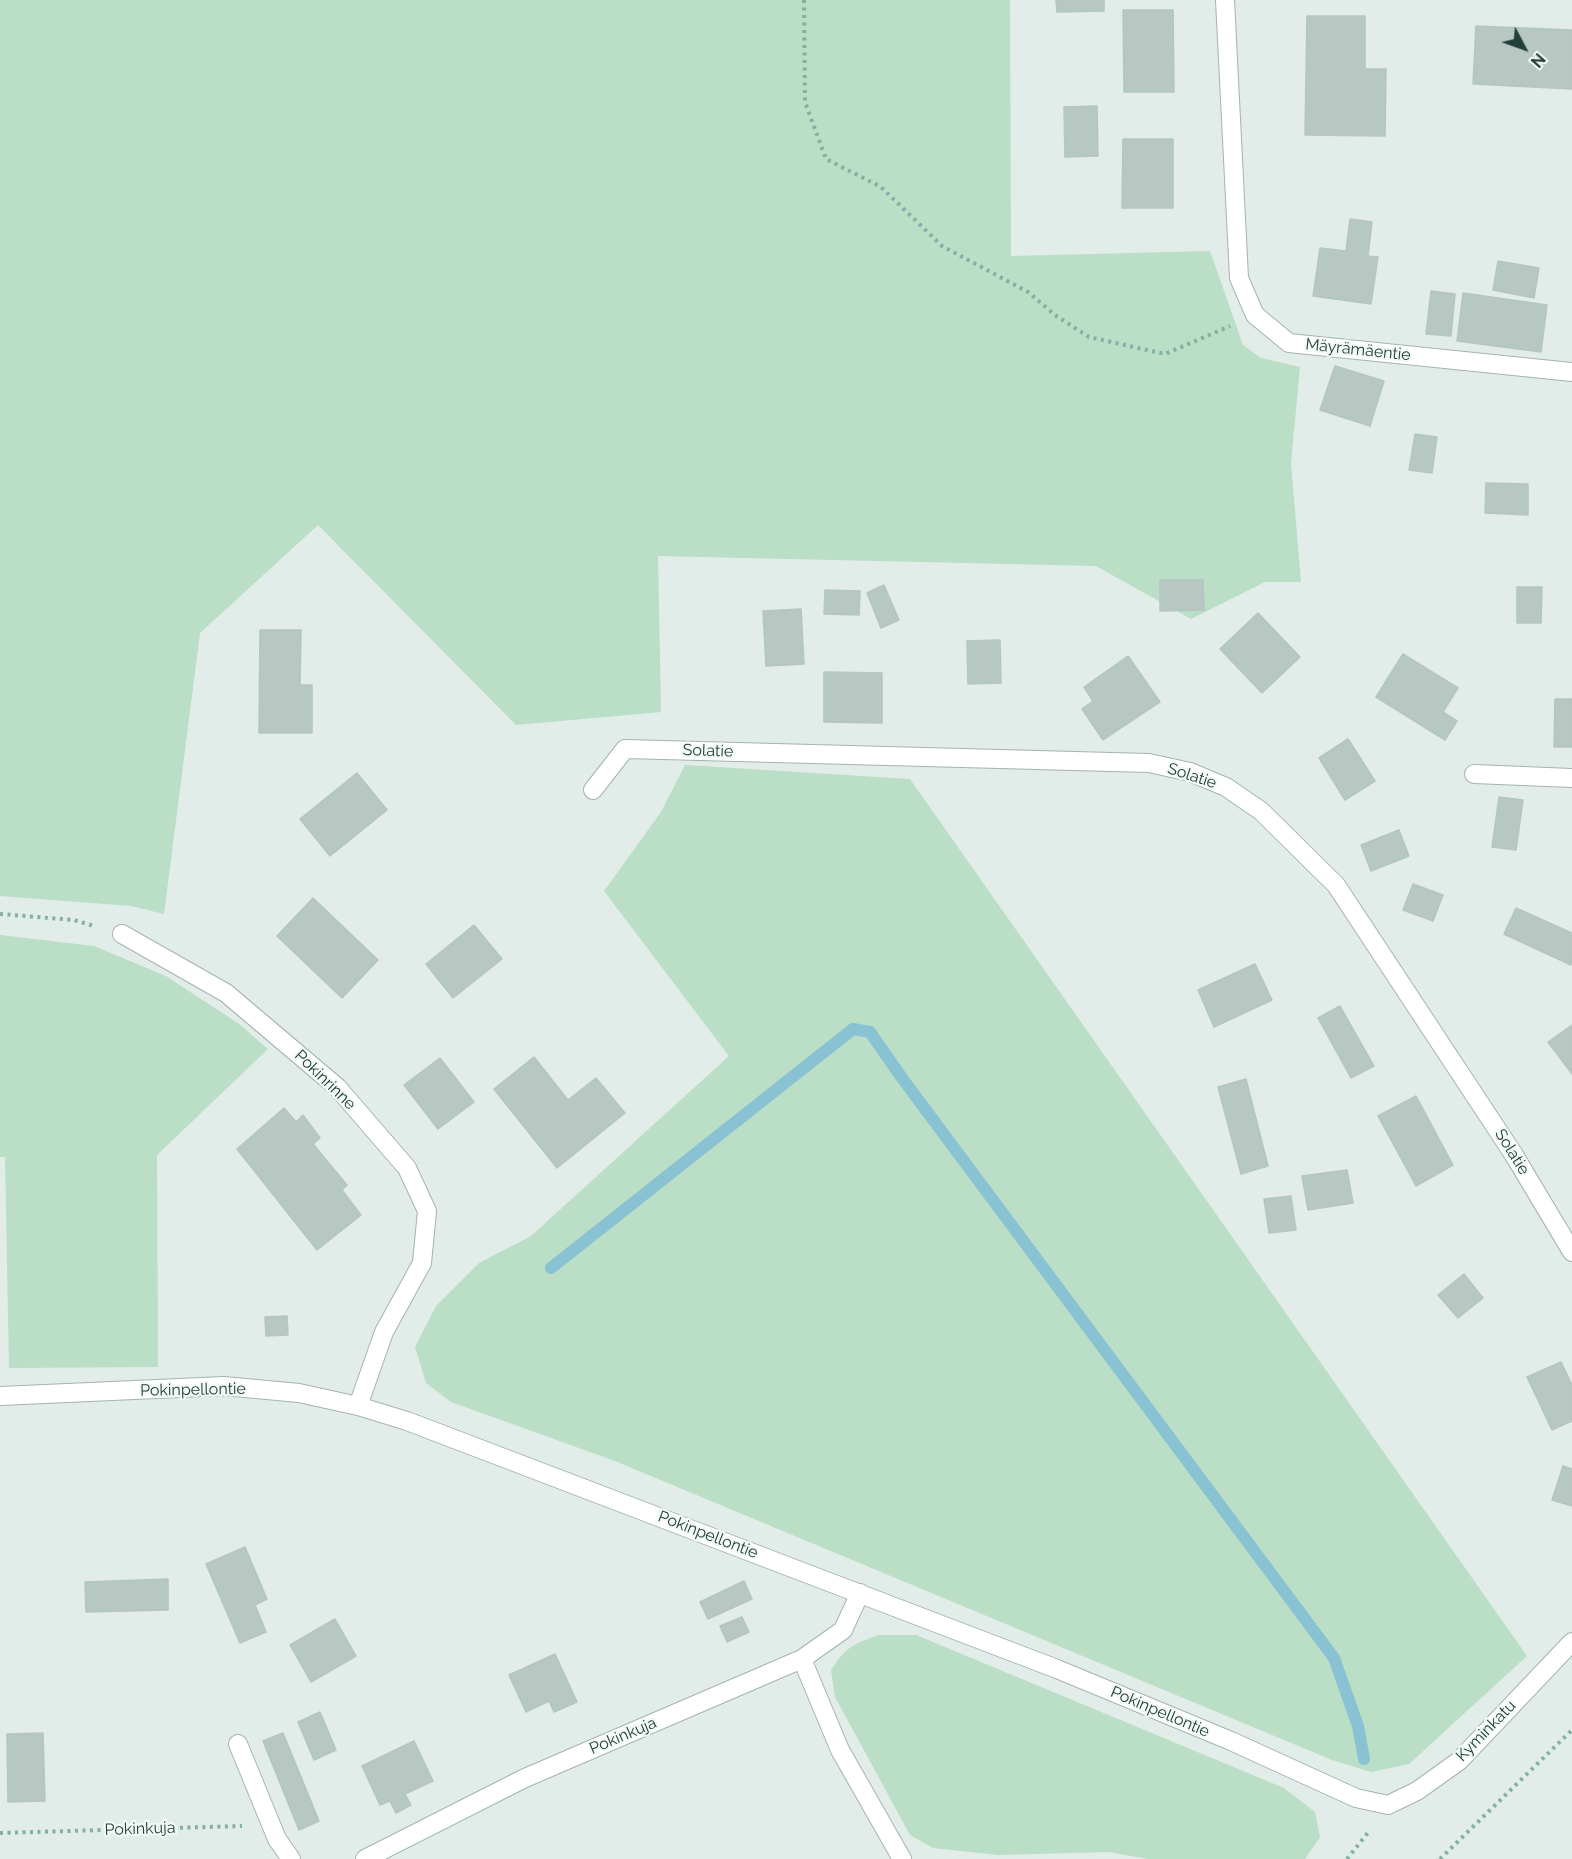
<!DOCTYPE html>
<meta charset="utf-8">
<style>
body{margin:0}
#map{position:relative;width:1572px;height:1859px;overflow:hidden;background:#e2ece8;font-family:Raleway,sans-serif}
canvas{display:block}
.north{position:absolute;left:1494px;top:18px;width:60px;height:60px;-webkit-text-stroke:4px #f2f9f6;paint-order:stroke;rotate:131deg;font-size:16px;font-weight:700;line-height:24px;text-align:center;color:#223e38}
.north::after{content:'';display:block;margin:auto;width:21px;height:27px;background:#223e38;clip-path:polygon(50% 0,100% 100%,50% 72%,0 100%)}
</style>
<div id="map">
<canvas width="1572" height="1859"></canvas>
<div class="north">N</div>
</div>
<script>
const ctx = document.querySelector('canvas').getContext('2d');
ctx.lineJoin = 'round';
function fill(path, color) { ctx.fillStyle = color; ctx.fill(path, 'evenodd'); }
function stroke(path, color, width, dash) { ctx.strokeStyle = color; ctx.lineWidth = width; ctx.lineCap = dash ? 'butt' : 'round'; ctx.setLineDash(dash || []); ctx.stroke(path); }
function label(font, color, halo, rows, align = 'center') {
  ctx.font = font + ' Raleway,sans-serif'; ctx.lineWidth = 4.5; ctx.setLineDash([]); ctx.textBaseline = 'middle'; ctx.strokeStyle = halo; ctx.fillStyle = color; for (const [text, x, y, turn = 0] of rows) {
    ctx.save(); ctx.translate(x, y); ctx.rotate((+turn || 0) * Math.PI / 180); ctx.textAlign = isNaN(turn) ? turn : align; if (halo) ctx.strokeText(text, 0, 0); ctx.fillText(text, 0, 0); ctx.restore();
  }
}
const green = new Path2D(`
 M0 0H1010L1011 256 1210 251 1243 345 1261 358 1300 367 1291 463 1301 582H1265L1191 619 1096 566 658 556 661 712 516 725 318 525 200 633 164 914 131 906 0 896Z
 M685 765 910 779 1527 1656 1409 1764 1371 1772 1332 1760 615 1461 451 1402 426 1383 415 1347 436 1306 479 1263 531 1236 729 1056 604 891 661 812Z
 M0 935 94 946 166 976 239 1024 268 1049 157 1155 158 1367 9 1368 5 1157H0Z
 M878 1635H916L1284 1788 1315 1812 1320 1837 1305 1859H1148L1108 1852 998 1855 933 1848 910 1835 835 1697 831 1670C847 1646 852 1645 878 1635Z`);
const stream = new Path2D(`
 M551 1268 853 1029 870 1032 902 1078 1334 1658 1358 1726 1364 1759`);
const building = new Path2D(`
 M1056 0H1104V11L1057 12Z
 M1123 10H1173L1174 92H1124Z
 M1307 16H1365V69H1386L1385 136 1305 135Z
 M1476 26 1572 30V89L1473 84Z
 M1097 106 1098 156 1065 157 1064 107Z
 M1123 139H1173V208H1122Z
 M1350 219 1372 222 1368 256 1378 257 1371 304 1313 296 1320 248 1346 251Z
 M1498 261 1539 268 1534 298 1493 290Z
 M1431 291 1455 294 1451 336 1426 334Z
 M1463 293 1547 305 1541 352 1457 341Z
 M1335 366 1384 381 1370 426 1320 410Z
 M1415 434 1437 437 1432 473 1409 470Z
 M1486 483 1528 484V515L1485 513Z
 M1160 580H1203L1204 610 1160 611Z
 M884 585 899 620 881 628 867 593Z
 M1517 587H1542L1541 623H1517Z
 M825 590 860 591 859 615 824 614Z
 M801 609 804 664 766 666 763 611Z
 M1258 613 1300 657 1262 693 1220 649Z
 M260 630H301L300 685H312V733H259Z
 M1000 640 1001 683 968 684 967 641Z
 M1403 654 1458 688 1443 712 1457 721 1445 740 1376 697Z
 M1128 656 1160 702 1103 740 1082 709 1093 701 1084 687Z
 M824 672 882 673V723L824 722Z
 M1555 699H1572V747H1554Z
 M1348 739 1375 781 1345 800 1319 758Z
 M357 773 387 810 330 856 300 819Z
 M1499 797 1523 800 1516 850 1492 847Z
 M1399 830 1409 856 1371 871 1361 845Z
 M1413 884 1443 895 1433 921 1403 910Z
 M313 898 378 960 342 998 277 936Z
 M1516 908 1572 933 1571 965 1504 934Z
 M474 925 502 959 453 998 426 964Z
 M1255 964 1272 1000 1214 1027 1198 990Z
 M1340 1006 1374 1066 1351 1078 1318 1018Z
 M1572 1025V1074L1548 1042Z
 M534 1057 568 1100 596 1078 625 1113 557 1168 494 1089Z
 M440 1058 474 1102 438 1129 404 1085Z
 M1246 1079 1268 1166 1241 1174 1218 1087Z
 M1416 1096 1453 1165 1416 1186 1378 1116Z
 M284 1108 296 1122 303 1115 320 1138 313 1144 347 1185 342 1190 361 1215 317 1250 237 1149Z
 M1347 1170 1353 1203 1308 1210 1302 1176Z
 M1291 1196 1296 1230 1269 1233 1264 1199Z
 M1464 1274 1483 1298 1458 1318 1438 1295Z
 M287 1316 288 1335 266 1336 265 1317Z
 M1561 1362 1572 1385V1421L1552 1430 1527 1377Z
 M1563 1466 1572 1469V1506L1552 1500Z
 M245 1547 267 1599 255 1605 266 1632 240 1643 206 1564Z
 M168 1579V1610L86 1612 85 1582Z
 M744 1581 752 1599 708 1619 700 1602Z
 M742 1617 749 1632 727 1642 720 1626Z
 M335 1619 356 1656 311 1682 290 1645Z
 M555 1654 577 1702 554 1712 549 1701 526 1712 509 1675Z
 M320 1712 336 1750 314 1760 298 1722Z
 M43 1733 45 1801 8 1802 7 1734Z
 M283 1733 319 1821 299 1830 263 1741Z
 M414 1741 433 1781 405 1794 411 1805 396 1813 390 1801 380 1805 362 1766Z`);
const path = new Path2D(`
 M804 0 805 102 826 159 881 187 942 246 1028 292 1055 315 1089 337 1165 354 1230 326
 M0 914 74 920 94 926
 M0 1833 242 1826
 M1347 1859 1370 1830
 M1440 1859 1572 1730`);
const minor = new Path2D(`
 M1225 0 1239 278 1255 315 1289 343 1572 372
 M1474 774 1572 778
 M593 790 625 749 1149 763 1190 772 1226 787 1261 811 1336 885 1514 1155 1572 1252
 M122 934 226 993 337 1087 407 1168 427 1211 422 1263 384 1332 358 1406
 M0 1396 224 1386 299 1393 358 1406 407 1421 1057 1669 1231 1741 1356 1798 1388 1805 1417 1791 1459 1761 1572 1642
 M802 1659 840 1750 902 1859
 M238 1744 277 1839 291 1859
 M365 1859 525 1778 802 1659 843 1630 860 1593`);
const streetNames = [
 ["Mäyrämäentie",1358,350,6],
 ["Solatie",708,751,2],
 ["Solatie",1192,776,18],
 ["Pokinrinne",325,1080,44],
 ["Solatie",1512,1152,58],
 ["Pokinpellontie",193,1390,-1],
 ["Pokinpellontie",708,1535,21],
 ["Pokinpellontie",1160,1712,23],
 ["Kyminkatu",1486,1731,-46],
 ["Pokinkuja",623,1736,-23],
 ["Pokinkuja",140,1829,-2]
];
fill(green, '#badec6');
stroke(stream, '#89c2d2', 12);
fill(building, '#b7c7c1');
stroke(building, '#b4c6c0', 1.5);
stroke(minor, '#a5b4b0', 20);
stroke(path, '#82b0a5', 4, [3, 4.5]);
stroke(minor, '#fff', 18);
label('16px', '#223e38', '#f2f9f6', streetNames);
</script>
